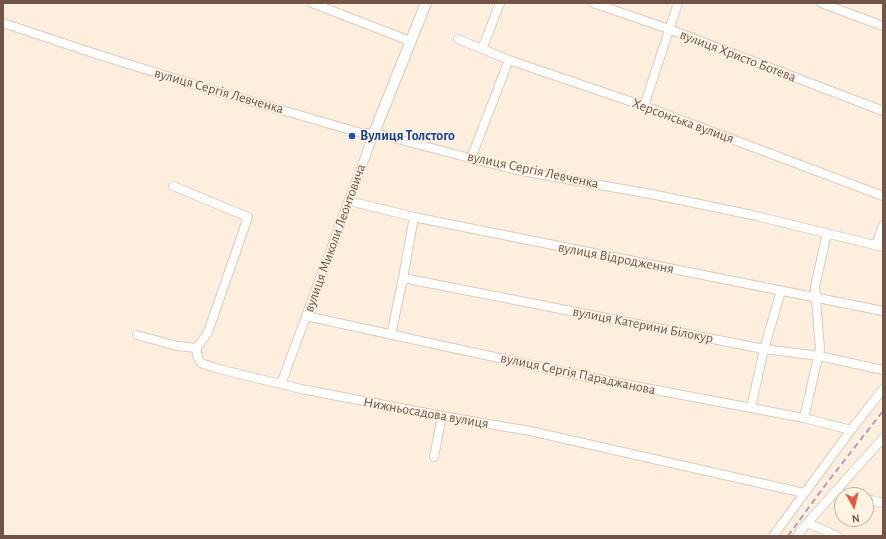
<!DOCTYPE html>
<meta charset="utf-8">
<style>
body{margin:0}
#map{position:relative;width:886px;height:539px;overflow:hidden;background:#fdeedd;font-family:"Alegreya Sans",sans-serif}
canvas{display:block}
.frame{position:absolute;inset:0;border:4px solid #725346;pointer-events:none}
.north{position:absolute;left:834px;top:487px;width:40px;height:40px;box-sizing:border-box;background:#fff3e4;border:1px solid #c7b3a5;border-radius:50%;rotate:172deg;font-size:11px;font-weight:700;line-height:16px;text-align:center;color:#725346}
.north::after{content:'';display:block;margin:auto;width:14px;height:18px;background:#ea593e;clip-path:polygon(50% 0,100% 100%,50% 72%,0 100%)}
</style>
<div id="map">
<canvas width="886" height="539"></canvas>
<div class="frame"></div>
<div class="north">N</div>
</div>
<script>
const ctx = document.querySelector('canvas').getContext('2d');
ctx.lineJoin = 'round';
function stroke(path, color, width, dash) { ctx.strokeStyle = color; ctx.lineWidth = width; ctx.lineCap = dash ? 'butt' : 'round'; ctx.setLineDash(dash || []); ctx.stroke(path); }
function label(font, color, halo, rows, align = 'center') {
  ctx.font = font + ' "Alegreya Sans",sans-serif'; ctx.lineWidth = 3; ctx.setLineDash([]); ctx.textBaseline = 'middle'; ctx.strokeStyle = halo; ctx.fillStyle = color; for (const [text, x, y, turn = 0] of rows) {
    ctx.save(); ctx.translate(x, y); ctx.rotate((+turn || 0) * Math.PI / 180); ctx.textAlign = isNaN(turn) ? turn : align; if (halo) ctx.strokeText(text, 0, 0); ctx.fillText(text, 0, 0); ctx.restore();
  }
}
const minor = new Path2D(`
 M312 3 410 41
 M593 3 669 29 883 111
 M821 3 883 26
 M3 23 93 53 202 87 361 133H374L516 170 656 195 752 215 883 247
 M458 39 509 60 644 106 883 196
 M482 49 500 3
 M644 106 678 3
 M471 158 509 60
 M173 186 248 217 208 332 197 348V355L201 363 215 368 301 389 442 416 530 431 804 493
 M349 201 414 217 883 311
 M876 245 883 225
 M403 278 764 349 819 356 883 370
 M306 316 577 375 804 418 851 430
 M137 335 177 346 197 348
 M391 335 403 278 414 217
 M281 384 374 133
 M751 408 764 349 781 291
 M804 418 820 349 815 287 827 233
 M434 457 442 416
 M834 492 847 495
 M866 499 883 503
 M807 523 837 536
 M773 536 851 430 883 389
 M797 536 801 530 883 438`);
const tertiary = new Path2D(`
 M374 133 426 3`);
const rail = new Path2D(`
 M788 536 823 488 883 411`);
const markers = [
 [352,136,4,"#1a4fb4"]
];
const streetNames = [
 ["вулиця Христо Ботева",738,56,21],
 ["вулиця Сергія Левченка",219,91,16],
 ["Херсонська вулиця",683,121,20],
 ["вулиця Сергія Левченка",533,170,12],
 ["вулиця Миколи Леонтовича",335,238,-70],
 ["вулиця Відродження",616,258,11],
 ["вулиця Катерини Білокур",643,325,11],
 ["вулиця Сергія Параджанова",578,374,12],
 ["Нижньосадова вулиця",426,413,10]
];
const transitNames = [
 ["Вулиця Толстого",360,136]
];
stroke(minor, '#e0caba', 10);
stroke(tertiary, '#e0caba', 12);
stroke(minor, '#fff', 8);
stroke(tertiary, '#fff', 10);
stroke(rail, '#b09ec4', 2, [6, 4]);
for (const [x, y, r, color] of markers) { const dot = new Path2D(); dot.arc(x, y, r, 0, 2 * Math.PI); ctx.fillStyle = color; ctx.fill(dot); stroke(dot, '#fff3e4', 1.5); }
label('14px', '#725346', '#fff3e4', streetNames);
label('bold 14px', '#164399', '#fff3e4', transitNames, 'left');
</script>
